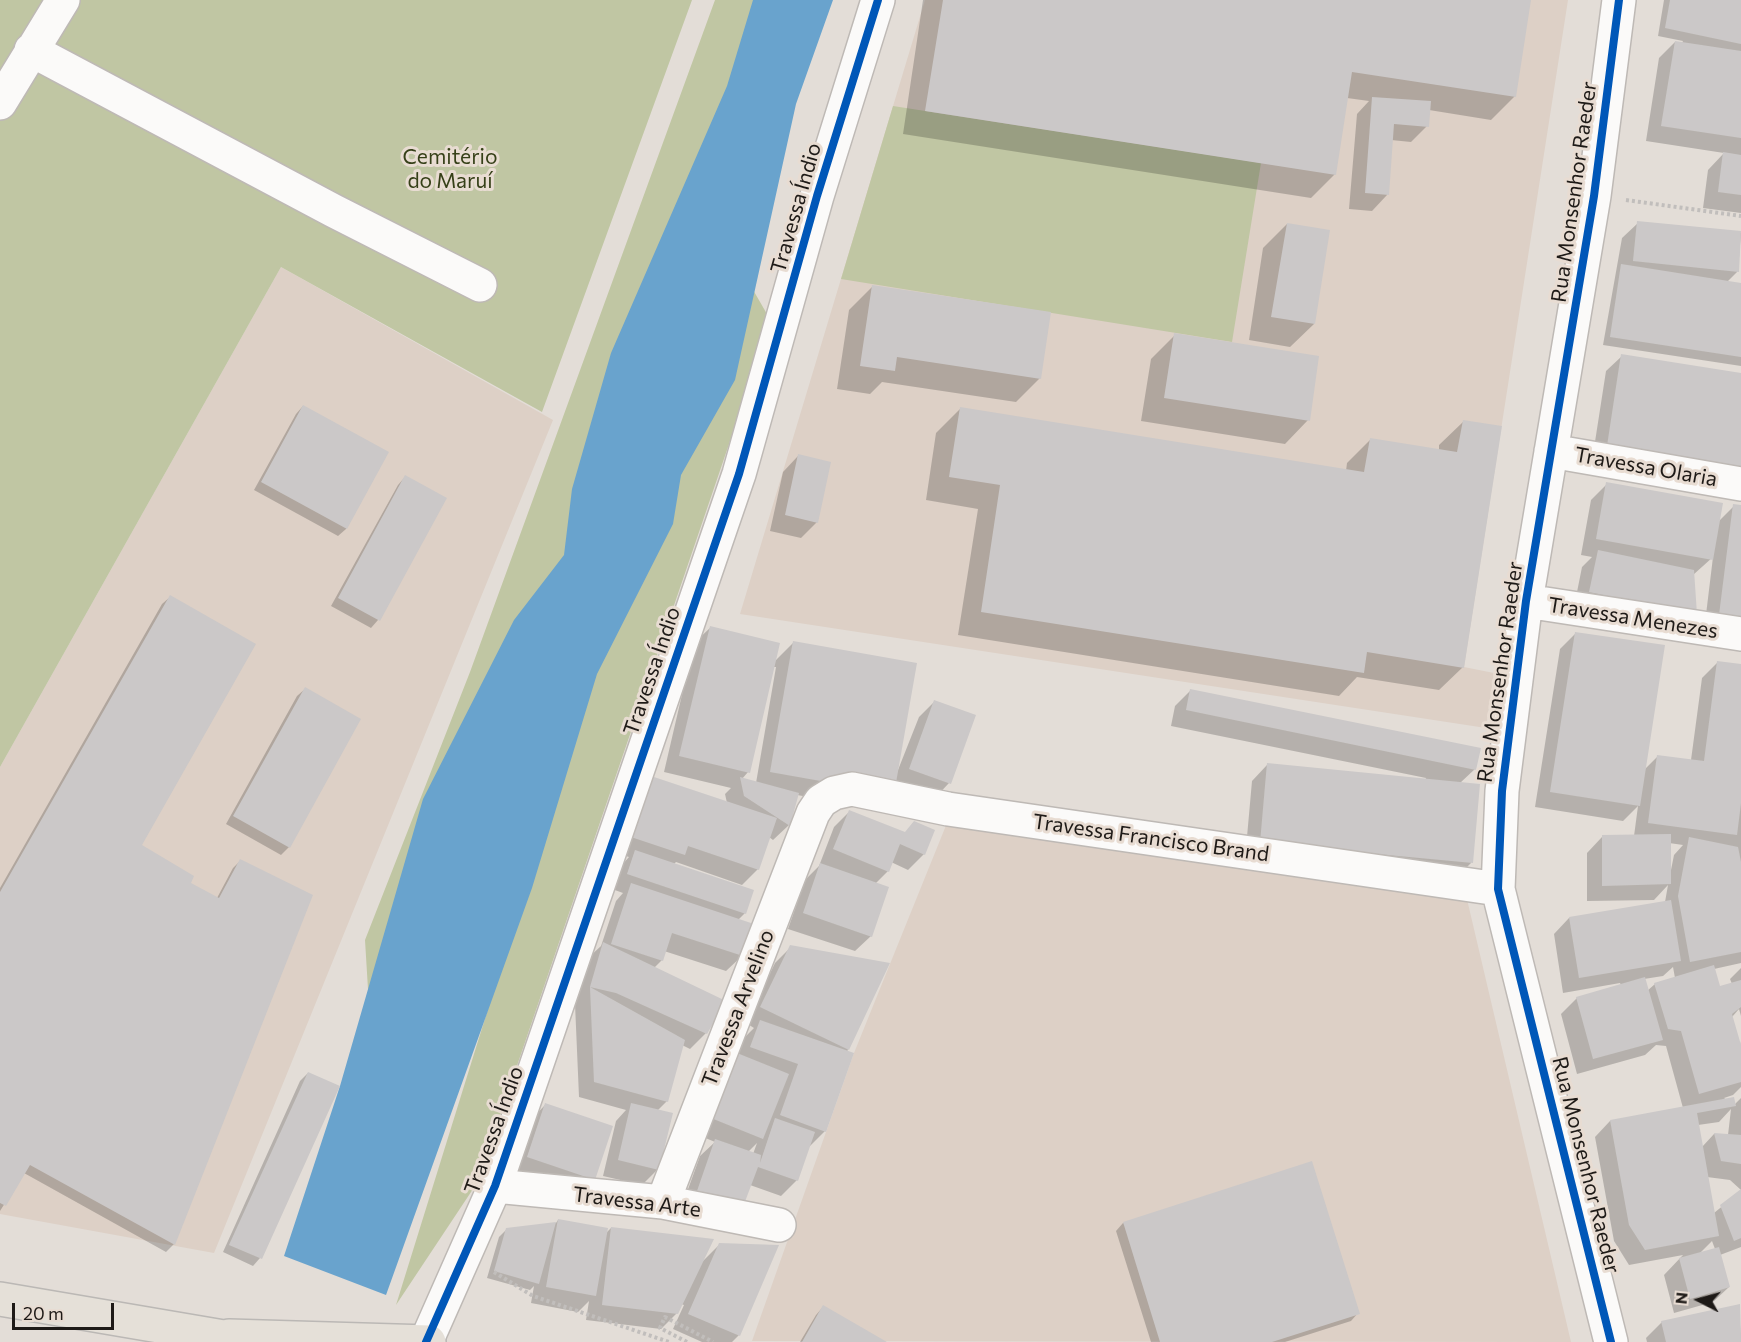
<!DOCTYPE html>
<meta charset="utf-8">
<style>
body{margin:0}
#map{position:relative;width:1741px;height:1342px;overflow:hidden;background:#e3ddd7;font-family:Commissioner,sans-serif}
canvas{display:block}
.north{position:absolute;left:1669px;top:1270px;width:60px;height:60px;-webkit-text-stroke:4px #e8dcd2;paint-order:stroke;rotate:276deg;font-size:16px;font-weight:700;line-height:24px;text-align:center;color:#1e1a17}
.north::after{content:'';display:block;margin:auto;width:21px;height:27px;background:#1e1a17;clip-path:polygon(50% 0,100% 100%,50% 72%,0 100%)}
.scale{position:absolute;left:12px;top:1303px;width:102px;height:27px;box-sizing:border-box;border:3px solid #1e1a17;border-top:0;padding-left:8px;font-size:18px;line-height:21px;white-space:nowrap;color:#1e1a17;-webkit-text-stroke:4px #e8dcd2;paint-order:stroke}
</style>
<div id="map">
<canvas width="1741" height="1342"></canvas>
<div class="north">N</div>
<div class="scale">20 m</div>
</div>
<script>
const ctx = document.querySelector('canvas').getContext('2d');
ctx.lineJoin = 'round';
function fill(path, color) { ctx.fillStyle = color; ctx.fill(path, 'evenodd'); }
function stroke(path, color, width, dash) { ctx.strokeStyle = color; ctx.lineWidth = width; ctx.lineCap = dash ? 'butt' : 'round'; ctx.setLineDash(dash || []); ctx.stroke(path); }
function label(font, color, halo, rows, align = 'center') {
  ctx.font = font + ' Commissioner,sans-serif'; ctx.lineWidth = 6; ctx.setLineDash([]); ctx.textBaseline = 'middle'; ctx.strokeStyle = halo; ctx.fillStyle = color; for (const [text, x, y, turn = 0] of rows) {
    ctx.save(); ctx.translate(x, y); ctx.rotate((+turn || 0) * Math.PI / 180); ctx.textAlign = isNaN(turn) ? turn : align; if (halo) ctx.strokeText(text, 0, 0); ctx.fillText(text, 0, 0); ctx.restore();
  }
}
const built = new Path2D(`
 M925 0H1568L1464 667 1494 673 1486 728 740 614Z
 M281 267 553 420 214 1253 0 1214V767Z
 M947 823 1466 895 1571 1342 752 1341 854 1053Z`);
const green = new Path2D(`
 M0 0H692L542 412 281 267 0 767Z
 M715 0H792L684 268 370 1022 365 940 470 672Z
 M893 106 1261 163 1232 342 841 279Z
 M726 243 771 321 477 1183 396 1305Z`);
const water = new Path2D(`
 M753 0H833L796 104 735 380 681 475 673 524 597 674 532 888 386 1295 284 1256 340 1086 423 799 514 620 564 555 572 489 611 353 727 86Z`);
const shadow = new Path2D(`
 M923 0H1530L1515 96 1491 120 1429 110 1427 126 1411 142 1391 140 1387 195 1372 211 1349 209 1357 114 1369 101 1347 98 1335 174 1311 198 903 134Z
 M1664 0H1741V213L1703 208 1708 170 1724 153 1646 141 1659 58 1675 42 1682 43 1683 41 1658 36Z
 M1638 223 1741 233 1738 271 1727 282 1741 284V366L1603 345 1622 238Z
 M1287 224 1314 324 1290 347 1249 340 1263 248Z
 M873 286 1040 378 1016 402 882 382 870 394 837 389 849 310Z
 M1175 335 1308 420 1285 444 1141 421 1151 359Z
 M1622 356 1741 374V484L1592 461 1606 371Z
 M303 406 387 452 346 529 338 536 254 490 296 414Z
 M960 409 1346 471 1347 463 1371 439 1439 450V445L1463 422V667L1439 690 1357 677 1339 696 958 635 978 509 926 500 936 433Z
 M798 456 817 522 801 538 770 531 783 472Z
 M405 477 378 620 371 628 331 606 398 485Z
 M1607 484 1718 522 1734 506 1741 507V636L1704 631 1713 557 1693 575 1695 614 1574 607 1582 567 1592 557 1581 555 1591 500Z
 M170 597 140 845 189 884 217 898 233 868 240 861 311 895 174 1244 166 1252 24 1173 0 1211V888L162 604Z
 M710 628 775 661 793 643 896 775 919 717 934 702 949 783 934 799 877 809 797 795 789 825 773 840 769 837 758 869 742 885 676 862 673 865 745 913 738 920 742 956 726 971 664 951 662 960 654 968 706 1033 690 1049 682 1045 667 1101 657 1111 658 1169 642 1185 603 1176 616 1121 626 1110 579 1097 575 1004 587 959 601 946 616 901 623 893 612 889 619 868 629 857 616 853 636 794 727 803 725 794 731 788 664 772 694 643ZM773 667H776L756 783 742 779 748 772Z
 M1576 633 1644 770 1658 756 1691 760 1702 678 1718 662 1741 665V963L1714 969 1719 988 1732 984 1730 979 1741 968V1016L1739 1009 1732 1017 1740 1048 1741 1041V1087L1733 1095 1724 1098 1734 1105 1741 1098V1190L1730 1180 1707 1177 1714 1213 1741 1191V1247L1720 1255 1729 1287 1713 1302 1674 1313 1664 1275 1683 1255 1629 1265 1614 1241 1595 1137 1610 1121 1683 1108 1666 1046 1656 1045 1645 1055 1577 1074 1561 1014 1577 998 1621 985 1620 983 1563 993 1554 934 1569 918 1665 902 1668 885 1654 900 1587 901V853L1602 837 1634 836 1638 806 1623 821 1535 807 1560 649ZM1669 843 1683 845 1674 855 1671 870ZM1673 967 1675 978 1655 984 1647 991 1644 979 1663 976ZM1731 1109 1728 1135 1714 1134 1702 1147 1698 1125 1719 1122ZM1712 1241 1715 1249 1700 1253Z
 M305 689 359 719 289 847 281 855 226 824 297 696Z
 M1191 690 1475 769 1460 783 1471 863 1455 879 1245 859 1252 781 1267 765 1425 780 1426 778 1171 726 1175 706Z
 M850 811 904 833 924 854 908 870 891 862 888 871 875 884 871 936 855 951 788 929 805 880 819 866 834 827Z
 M791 947 848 1049 825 1131 809 1147 797 1180 781 1196 750 1185 682 1206 700 1156 715 1142 696 1134 738 1055 744 1038 754 1028 746 1023 775 963ZM757 1143 753 1154 748 1152Z
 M308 1073 338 1087 260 1258 253 1266 223 1252 300 1081Z
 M545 1105 594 1180 512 1173 530 1121Z
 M558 1220 605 1234 611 1228 703 1261 720 1244 739 1335 732 1342H702L673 1329 684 1305 681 1304 677 1313 661 1329 586 1320 589 1301 578 1312 531 1303 534 1286 530 1290 487 1278 499 1237 507 1229 556 1223Z
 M1123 1223 1358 1313 1351 1321 1285 1342H1151L1116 1231Z
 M1739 1306 1741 1342H1647L1646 1338 1662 1322Z
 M823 1307 884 1342H800L816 1315Z`);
const building = new Path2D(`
 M943 0H1531L1516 97 1352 72 1336 175 925 111Z
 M1670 0H1741V44L1665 28Z
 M1675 41 1741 51V138L1661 126Z
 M1372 97 1431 101 1429 127 1394 124 1389 195 1365 193Z
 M1723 152 1741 155V195L1718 192Z
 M1637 221 1741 231 1739 272 1633 261Z
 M1287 223 1330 230 1315 324 1271 317Z
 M1621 264 1741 283V357L1610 337Z
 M872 285 1051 312 1041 379 897 357 895 371 860 366Z
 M1174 333 1319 356 1310 421 1164 398Z
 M1621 354 1741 373V467L1607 446Z
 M303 405 389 452 347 529 261 482Z
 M960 407 1364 472 1370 438 1457 452 1463 420 1502 426 1464 668 1367 652 1364 673 981 612 1000 485 949 477Z
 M798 454 831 462 818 523 785 515Z
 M405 475 447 498 380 621 338 598Z
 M1606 482 1723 503 1713 560 1596 539Z
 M1733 504 1741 505V618L1719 615Z
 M1598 550 1694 570 1697 614 1589 592Z
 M170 595 256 644 142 845 194 876 191 883 219 898 240 859 313 895 175 1245 30 1165 6 1206 0 1203V892Z
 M710 626 780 643 750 773 679 756Z
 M1575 632 1665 645 1640 806 1550 792Z
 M793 641 917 663 894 794 770 772Z
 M1717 661 1741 664V803L1737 835 1648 823 1657 755 1704 761Z
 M305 687 361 719 290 848 233 816Z
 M1190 689 1481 748 1476 770 1186 710Z
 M934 700 976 715 951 784 909 769Z
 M1267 763 1480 784 1473 863 1260 843Z
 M651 776 777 818 759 870 688 846 685 855 631 837Z
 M740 777 799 793 790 826 744 796Z
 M849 810 905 832 914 821 935 830 925 855 900 844 889 872 833 849Z
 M1671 834V884L1602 886V835Z
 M1689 837 1738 847 1741 862V952L1690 962 1678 896Z
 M635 850 754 890 746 914 627 874Z
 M820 863 889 887 872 937 803 913Z
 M631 883 754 924 743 956 672 933 663 961 611 944Z
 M1671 900 1681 961 1579 978 1569 917Z
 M603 942 726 1001 707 1034 616 993 590 987 685 1040 668 1102 594 1082 590 987Z
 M790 945 890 963 849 1050 760 1007Z
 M1714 965 1720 986 1741 980V1007L1732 1014 1741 1045V1082L1699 1094 1681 1031 1668 1029 1654 983Z
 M1645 977 1663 1040 1593 1059 1576 997Z
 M760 1020 854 1053 826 1132 780 1115 798 1064 750 1047Z
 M737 1053 789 1074 763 1139 711 1118Z
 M308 1072 340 1086 262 1259 229 1245Z
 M1734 1097 1736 1106 1697 1113 1719 1236 1645 1250 1629 1225 1610 1120Z
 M545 1103 613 1126 595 1180 527 1157Z
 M631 1103 673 1113 659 1170 618 1160Z
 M775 1118 815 1132 798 1181 758 1167 743 1207 697 1191 715 1139 761 1155 760 1163Z
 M1714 1133 1741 1135V1164L1721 1161Z
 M1312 1161 1360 1314 1272 1342H1160L1123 1222Z
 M1741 1189V1238L1734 1241 1720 1205Z
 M558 1219 608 1228 596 1296 546 1287Z
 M556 1222 539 1284 494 1271 506 1228Z
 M611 1227 714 1239 678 1314 602 1305Z
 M719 1243 779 1245 740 1336 688 1314Z
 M1719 1247 1730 1287 1690 1299 1679 1258Z
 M1740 1304 1741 1342H1666L1661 1321Z
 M823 1305 887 1342H802Z`);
const path = new Path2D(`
 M1626 200 1741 216
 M494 1272 533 1296 669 1342
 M687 1342 660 1328 665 1317 713 1342`);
const minor = new Path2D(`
 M31 50 334 211 480 285
 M0 103 63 0
 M1551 451 1741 484
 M1526 601 1741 634
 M495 1186 663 1202 779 1225
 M663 1202 813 813 821 801 834 793 852 789 948 809 1498 889
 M426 1342 495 1186 739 474 817 196 878 0
 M1611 1342 1498 889 1502 791 1526 601 1594 196 1619 0`);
const highway = new Path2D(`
 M0 1299 253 1342
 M229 1336 429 1342`);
const cycleway = new Path2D(`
 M426 1342 495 1186 739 474 817 196 878 0
 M1611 1342 1498 889 1502 791 1526 601 1594 196 1619 0`);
const parkNames = [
 ["Cemitério",450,157],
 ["do Maruí",450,181]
];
const streetNames = [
 ["Rua Monsenhor Raeder",1574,192,-82],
 ["Travessa Índio",796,208,-74],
 ["Travessa Olaria",1646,467,10],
 ["Travessa Menezes",1633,618,9],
 ["Travessa Índio",652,671,-71],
 ["Rua Monsenhor Raeder",1500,672,-82],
 ["Travessa Francisco Brand",1151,838,8],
 ["Travessa Arvelino",738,1008,-69],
 ["Travessa Índio",494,1130,-70],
 ["Rua Monsenhor Raeder",1586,1165,76],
 ["Travessa Arte",637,1202,7]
];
fill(built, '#ddd0c6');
fill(green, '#c0c6a3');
fill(water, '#69a3cd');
fill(shadow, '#0003');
fill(building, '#cbc8c8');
stroke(minor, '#beb9b5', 36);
stroke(highway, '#bbb8b5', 36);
stroke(path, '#c1bebc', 4, [3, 3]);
stroke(minor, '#fbfaf9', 33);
stroke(highway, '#e5e0d8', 33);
stroke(cycleway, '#0057b8', 8);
label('21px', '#364018', '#e8dcd2', parkNames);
label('21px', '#1e1a17', '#e8dcd2', streetNames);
</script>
